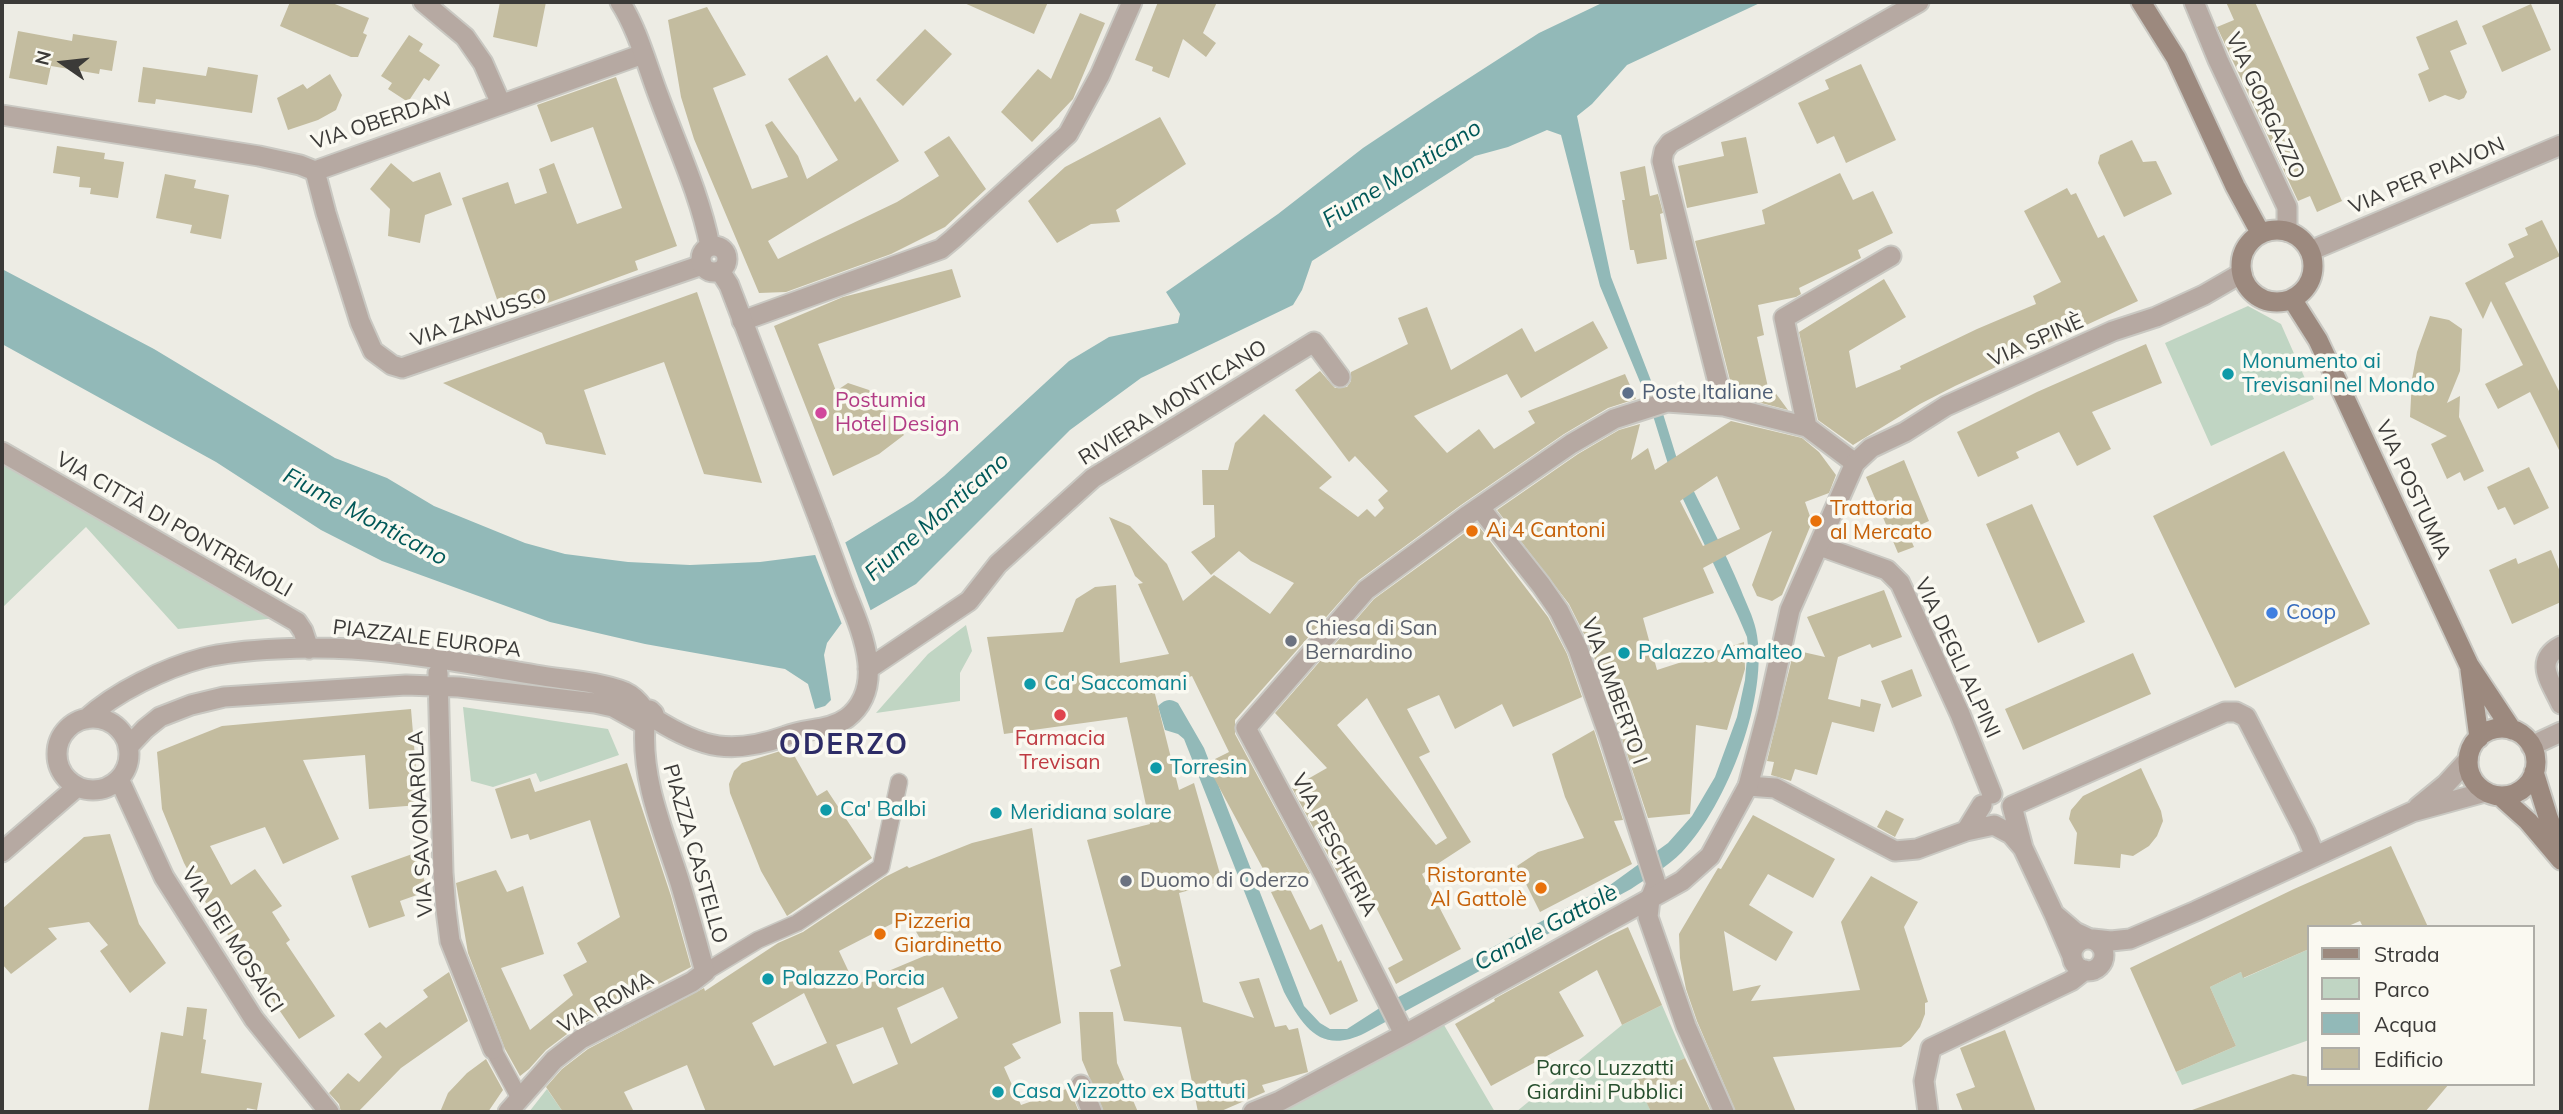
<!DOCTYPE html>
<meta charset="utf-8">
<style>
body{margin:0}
#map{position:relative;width:2563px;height:1114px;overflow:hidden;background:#edece4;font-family:Mulish,sans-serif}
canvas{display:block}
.frame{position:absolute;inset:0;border:4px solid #3b3a38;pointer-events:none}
.legend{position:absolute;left:2307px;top:925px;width:228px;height:161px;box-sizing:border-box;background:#faf9f1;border:2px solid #aeada7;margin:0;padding:9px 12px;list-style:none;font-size:21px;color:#3b3a38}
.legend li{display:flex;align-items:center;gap:14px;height:35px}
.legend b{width:35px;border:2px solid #aeada7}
.north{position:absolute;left:28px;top:28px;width:70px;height:70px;-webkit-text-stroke:5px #faf9f1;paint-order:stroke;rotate:284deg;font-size:19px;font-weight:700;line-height:28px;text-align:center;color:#3b3a38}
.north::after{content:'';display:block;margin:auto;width:24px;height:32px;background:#3b3a38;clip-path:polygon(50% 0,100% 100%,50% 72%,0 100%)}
</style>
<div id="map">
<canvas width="2563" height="1114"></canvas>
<div class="frame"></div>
<ul class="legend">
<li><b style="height:9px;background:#9c897e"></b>Strada</li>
<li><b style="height:19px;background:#c0d5c3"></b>Parco</li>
<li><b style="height:19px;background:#92b9b8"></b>Acqua</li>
<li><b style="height:19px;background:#c3bc9f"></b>Edificio</li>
</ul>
<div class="north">N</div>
</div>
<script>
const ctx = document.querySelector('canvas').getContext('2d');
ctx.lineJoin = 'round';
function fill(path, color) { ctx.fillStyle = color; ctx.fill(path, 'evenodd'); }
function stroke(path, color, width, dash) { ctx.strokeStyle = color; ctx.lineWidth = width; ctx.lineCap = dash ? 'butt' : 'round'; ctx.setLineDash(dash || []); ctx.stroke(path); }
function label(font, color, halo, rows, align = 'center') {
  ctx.font = font + ' Mulish,sans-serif'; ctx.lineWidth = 7; ctx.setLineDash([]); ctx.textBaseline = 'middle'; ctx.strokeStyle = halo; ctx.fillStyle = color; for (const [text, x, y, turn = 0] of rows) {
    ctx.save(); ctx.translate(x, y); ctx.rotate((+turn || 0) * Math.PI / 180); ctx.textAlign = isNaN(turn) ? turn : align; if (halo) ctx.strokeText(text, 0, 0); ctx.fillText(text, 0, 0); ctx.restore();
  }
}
const green = new Path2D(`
 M2248 306 2281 324 2314 399 2211 446 2165 343Z
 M2 452 276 618 178 629 86 527 2 608Z
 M966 625 972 651 960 673V701L876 713 928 654Z
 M463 707 608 729 619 755 540 782 536 773 493 787 471 781Z
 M2309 949V1040L2182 1085 2176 1072 2236 1046 2210 987 2241 972 2244 978Z
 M1662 1005 1685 1058 1637 1080 1651 1112H1516L1622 1025Z
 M1444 1025 1495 1112H1278Z
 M547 1089 563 1112H529Z`);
const water = new Path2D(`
 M1604 2H1762L1627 65 1592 104 1577 116 1611 277 1660 404 1677 459 1668 464 1650 406 1600 286 1561 135 1547 130 1508 147 1475 156 1312 261 1302 290 1293 305 1141 378 1070 430 916 584 871 610 841 624 827 643 824 655 831 700 825 706 815 709 808 684 785 669 645 644 550 622 382 561 321 530 216 462 2 344V269L154 349 335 458 387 478 434 506 525 543 565 554 628 562 690 565 760 562 815 555 846 542 913 501 944 476 1069 361 1109 337 1178 323 1180 314 1166 292 1278 214 1363 148 1435 100 1539 33Z
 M1686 475C1704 513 1725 551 1741 590 1746 603 1753 616 1756 630 1770 695 1727 805 1682 852 1667 867 1649 877 1631 889L1365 1033C1321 1055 1303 1027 1284 992L1184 739 1178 734 1165 730 1158 706C1165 699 1170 698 1178 703L1204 748 1304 1006 1320 1023 1330 1029H1347L1389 1002 1610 885 1668 843 1692 816 1715 777 1737 717 1745 680 1748 646 1747 637 1738 616 1675 482Z`);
const pier = new Path2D(`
 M844 539 872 614 843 627 814 552Z`);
const building = new Path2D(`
 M290 2H330L369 18 363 33 367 35 358 57H351L280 26Z
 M500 2H546L537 47 493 37Z
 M962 2H1048L1034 34Z
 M1158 2H1217L1203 33 1216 43 1206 57 1183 39 1169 78 1152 71 1153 67 1135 60Z
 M2226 2H2255L2342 201 2317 212 2310 196 2298 201 2217 27 2234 20Z
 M2531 4 2551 50 2502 72 2482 26Z
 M707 7 746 75 713 88 752 189 788 177 765 125 772 121 798 156 807 179 838 160 788 79 827 55 855 102 860 97 899 161 768 241 778 259 897 202 939 176 924 152 949 136 986 189 945 227 891 254 786 292 759 293 694 139 681 97 668 20Z
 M1080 13 1105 23 1073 99 1032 142 1001 112 1038 69 1051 79Z
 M2457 20 2467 44 2450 51 2467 92 2464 98 2459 100 2445 95 2429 102 2418 74 2429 69 2416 37Z
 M925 29 952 54 903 106 876 80Z
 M18 31 72 41 73 34 117 41 112 71 100 69 99 74 51 66 47 85 9 78Z
 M409 35 423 44 419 51 440 65 429 81 424 78 408 102 388 89 392 83 381 76Z
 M1861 64 1896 140 1846 163 1834 136 1817 144 1798 103 1829 89 1825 80Z
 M143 67 206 76 208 67 258 75 252 113 156 99 155 104 138 102Z
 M330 74 342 95 336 110 318 120 288 130 277 98 303 84 307 89Z
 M616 77 677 246 635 261 638 270 534 308 529 295 499 305 462 198 508 182 515 204 547 193 539 169 554 163 577 224 622 208 593 127 551 142 537 105Z
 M1160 117 1186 164 1116 210 1120 222 1091 224 1057 243 1028 201 1065 167Z
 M1746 137 1758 193 1687 208 1678 166 1724 156 1721 142Z
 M2132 140 2143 162 2156 161 2172 194 2124 217 2098 163 2100 155Z
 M57 146 105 153 104 159 124 162 118 198 90 194 91 188 79 187 80 177 53 173Z
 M391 163 413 182 440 172 452 205 425 215 420 243 388 236 390 209 370 189Z
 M1645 166 1650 196 1658 194 1663 213 1660 214 1667 259 1637 264 1634 250H1630L1622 200H1625L1620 172Z
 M1840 173 1853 200 1873 191 1893 233 1858 250 1861 258 1799 288 1801 294 1796 297 1758 305 1764 335 1757 337 1769 392 1774 391 1788 410 1734 396 1695 241 1765 224 1762 210Z
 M165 174 196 180 194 188 229 195 221 239 190 233 192 225 156 218Z
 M2067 188 2071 195 2076 193 2098 238 2104 235 2138 301 1955 386 1920 404 1853 445 1818 420 1799 332 1884 279 1906 317 1849 351 1856 388 1901 369 1900 366 1977 329 2036 304 2033 296 2061 282 2024 211Z
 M2542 220 2560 256 2505 283 2561 395V454L2530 392 2498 409 2485 384 2523 365 2491 301 2483 319 2465 283 2514 257 2508 244 2528 235 2525 228Z
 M952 269 961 297 818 344 836 391 848 383 869 390 904 435 879 454 833 476 774 326 843 297Z
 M697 292 762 483 704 474 664 362 584 390 606 455 546 444 542 433 443 383Z
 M1427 307 1451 370 1522 328 1535 352 1593 321 1608 348 1521 398 1507 374 1414 416 1447 453 1479 429 1494 449 1535 423 1528 411 1625 374 1636 399 1608 408 1564 434 1461 505 1359 580 1235 720V734L1310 873 1288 885 1310 930 1322 924 1338 962 1341 960 1358 1001 1330 1015 1271 892 1275 891 1213 776 1220 773 1215 759 1229 752 1192 676 1154 690 1179 790 1194 783 1222 881 1179 893 1203 1002 1254 1018 1239 982 1259 978 1275 1027 1286 1025 1289 1030 1298 1028 1308 1072 1262 1085 1265 1092 1219 1112H1198L1181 1027 1124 1021 1110 970 1121 966 1087 840 1150 824 1127 717 1004 734 987 637 1063 632 1076 599 1095 587 1116 585 1120 663 1169 654 1138 584 1143 583 1135 576 1109 517 1130 526 1167 564 1183 601 1214 575 1270 614 1294 583 1251 561 1239 551 1211 575 1191 552 1215 537 1214 505H1203L1202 470H1228L1235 443 1264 414 1332 477 1319 488 1358 517 1367 509 1375 517 1384 508 1378 500 1388 491 1355 456 1349 462 1295 390 1320 371 1335 388 1347 387 1351 381V372L1408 344 1398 318Z
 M2430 316 2449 320 2462 329 2460 371 2447 403 2460 396 2459 417 2484 471 2464 481 2460 472 2447 479 2431 444 2447 436 2410 417 2412 379 2417 352Z
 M2146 344 2162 383 2092 412 2111 449 2077 466 2059 432 2016 452 2019 458 1978 477 1957 432 2037 392Z
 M1731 421 1802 438 1819 452 1836 475 1829 493 1805 502 1812 522 1782 595 1772 601 1757 596 1752 585 1772 531 1703 568 1714 593 1643 618 1657 670 1744 642 1745 669 1727 730 1696 725 1690 814 1648 818 1615 717 1609 686 1605 687 1589 644 1569 604 1497 510 1578 454 1619 430 1640 424 1631 460 1648 448 1655 470ZM1717 476 1740 529 1703 546 1680 501Z
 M2284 451 2370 624 2235 688 2153 516Z
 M1904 460 1929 521 1920 525 1925 535 1911 540 1914 547 1898 553 1866 477Z
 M2529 467 2549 508 2514 525 2505 507 2498 510 2487 487Z
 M2032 504 2085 622 2038 643 1986 524Z
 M1477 524 1548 617 1567 654 1582 697 1513 727 1502 704 1455 729 1439 695 1407 709 1430 752 1419 757 1471 842 1422 874 1461 949 1396 984 1388 968 1403 960 1359 874 1343 883 1292 788 1327 768 1275 713 1374 599ZM1367 698 1447 838 1436 845 1337 725Z
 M2551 550 2561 574V602L2512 624 2489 570 2516 558 2518 564Z
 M1884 590 1902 637 1872 648 1870 644 1838 657 1828 699 1860 707 1861 699 1881 704 1874 732 1832 722 1817 775 1795 769 1791 781 1771 775 1774 762 1767 761 1794 650 1825 657 1807 617Z
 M2133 653 2151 694 2023 750 2005 709Z
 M1912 669 1922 696 1892 708 1881 681Z
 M411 709 419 805 369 809 365 755 303 760 339 839 283 864 265 827 210 846 231 885 255 869 282 906 272 912 290 940 286 943 335 1016 299 1039 204 900 184 863 162 809 157 752 222 726Z
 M1594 730 1623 820 1614 821 1632 864 1540 912 1517 866 1538 852 1584 838 1565 797 1552 754Z
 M790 748 817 796 827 790 872 858 787 916 761 871 730 793 729 784 734 771 742 763Z
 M627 763 671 896 691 967 575 1028 546 1050 529 1069 520 1076 505 1049 468 953 456 883 496 870 507 892 523 886 544 954 501 968 530 1030 573 995 563 975 587 962 577 943 620 917 590 820 530 840 528 834 511 839 495 789 530 778 535 792Z
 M2141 768 2161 811 2163 821 2157 836 2149 846 2133 856 2121 854 2120 868 2074 864 2077 833 2069 819 2071 810 2083 796Z
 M1886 810 1904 819 1895 837 1877 827Z
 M1753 815 1835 859 1813 898 1768 874 1749 905 1793 932 1776 961 1724 931 1733 991 1761 985 1751 1001 1860 990 1841 922 1871 876 1918 902 1904 927 1928 1002 1925 1003V1014L1920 1027 1910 1040 1901 1047 1773 1057 1796 1112H1736L1697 1021 1686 989 1680 958 1679 934 1718 868 1721 869Z
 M1032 828 1061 1023 1012 1044 1021 1058 1004 1067 1021 1105 1069 1088 1079 1112H706L687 1065 624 1092 634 1112H563L546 1087 562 1069 588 1049 704 988 705 991 778 943 803 932 885 877 907 866 909 868 972 843ZM907 916 929 954 855 985 839 951ZM943 987 958 1018 911 1044 897 1008ZM804 993 827 1043 774 1066 752 1023ZM883 1027 898 1064 853 1084 836 1045Z
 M110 834 139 924 166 963 130 993 100 951 108 945 89 922 48 928 57 939 11 974 2 964V909L84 837Z
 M2391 846 2428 927H2363L2360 921 2346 927H2309V949L2243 978 2241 972 2210 987 2236 1046 2176 1072 2130 968 2294 889Z
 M415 853 428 891 400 901 405 916 369 928 351 876Z
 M1628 927 1662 1005 1622 1025 1597 970 1559 992 1584 1036 1491 1086 1455 1024 1495 1001 1494 999 1609 936Z
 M449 972 468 1021 401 1068 358 1112H341L339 1104 329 1093 348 1073 359 1082 382 1057 364 1034 380 1022 386 1028 428 997 423 990Z
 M187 1007 207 1009 203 1039 206 1040 201 1073 262 1083 257 1110 247 1108 246 1112H148L161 1032 183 1036Z
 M1079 1012H1113L1117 1063 1138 1112H1104L1082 1060Z
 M2005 1030 2036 1112H1963L1956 1094 1975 1087 1960 1048Z
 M1685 1058 1711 1112H1651L1636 1080Z
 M486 1059 503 1090 488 1112H440L448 1093 467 1073Z
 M2293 1074 2309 1077V1084H2449L2425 1112H2193L2192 1110Z`);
const pedestrian = new Path2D(`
 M705 972 758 940 797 923 881 867 899 782
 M493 1049 519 1097`);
const minor = new Path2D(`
 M423 2 465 37 483 63 501 104
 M2194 2 2218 60 2287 207V231
 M2 115 259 156 300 165 315 171 643 54
 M315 171 326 213 360 322 373 351 392 365 402 368 702 265
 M742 321 941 249 953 239 1068 134 1100 75 1132 2
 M1724 406 1662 161 1664 151 1670 143 1919 2
 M1807 427 1784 318 1891 256
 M2 452 297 622 303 631 309 649
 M1480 508 1541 585 1559 611 1578 649 1609 736 1656 884 1650 899
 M1820 546 1887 570 1900 583 1960 714 1992 794
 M2561 646C2533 661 2551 682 2561 704
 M868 669 969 601 998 564 1093 478 1314 342 1340 377
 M438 673 443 873 446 910 450 941 493 1049
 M57 754a36 36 0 1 1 72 0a36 36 0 1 1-72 0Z
 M86 719C115 692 165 668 203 658 244 648 310 647 352 649 413 653 475 665 536 675 564 680 598 681 625 692 634 696 639 702 644 709
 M2531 746 2561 732
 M128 747 145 729 160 717 191 705 224 697 406 685 459 687 595 703 613 707 640 722
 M119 779 164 877 254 1019 329 1112
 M1748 786 1775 788 1895 851 1917 849 1966 831
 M1982 805 1966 831 1994 825 2011 834 2023 848 2012 806 2225 712H2236L2246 717 2305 832 2315 856
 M2418 807 2446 784 2468 760
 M2023 848 2054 914
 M2 852 77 787
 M2093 939 2111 941 2130 939 2196 911 2412 812 2485 792
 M2072 955a16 16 0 1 1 32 0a16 16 0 1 1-32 0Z
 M2072 956 2054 914 2075 932 2090 939
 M1404 1034 1324 874 1246 728 1366 590 1468 515 1571 444 1614 419 1667 402 1724 406 1807 427 1855 463
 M1081 1085 1092 1112
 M508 1112 554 1060 581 1039 692 982 705 972C697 943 689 913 680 883 664 832 641 781 645 726L640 722V712L644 709 650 710 654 714 655 719C703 749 732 755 786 736 806 728 829 731 847 718 888 686 860 628 845 590 837 568 829 546 821 525
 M1928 1112 1924 1081 1931 1048 2071 981 2085 970`);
const tertiary = new Path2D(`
 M620 2C638 30 647 66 659 97 677 146 700 195 710 246
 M701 259a13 13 0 1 1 26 0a13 13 0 1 1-26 0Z
 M2310 251 2561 145
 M720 271 729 285 821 525
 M1650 899 1648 917 1686 1026 1724 1112
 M1253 1112 1280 1101 1411 1031 1682 881 1710 856 1748 786 1767 714 1790 610 1855 463 1871 448 1905 432 1946 406 2113 331 2156 317 2204 295 2242 273`);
const secondary = new Path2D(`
 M2141 2 2176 58 2235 186 2261 234
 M2241 266a36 36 0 1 1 72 0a36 36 0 1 1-72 0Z
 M2292 299 2318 340 2469 665 2512 730
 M2470 670 2479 738
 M2468 762a34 34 0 1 1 68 0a34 34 0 1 1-68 0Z
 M2534 772 2548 817 2561 849
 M2500 796 2528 821 2561 860`);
const markers = [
 [2228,374,7,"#0f9aa8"],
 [1628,393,7,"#5c6f8a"],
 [821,413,7,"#d1479c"],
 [1816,521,7,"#e8710a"],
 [1472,531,7,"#e8710a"],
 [2272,613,7,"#3f7fe0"],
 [1291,641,7,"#6b7280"],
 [1624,653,7,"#0f9aa8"],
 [1030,684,7,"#0f9aa8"],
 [1060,715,7,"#e0444e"],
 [1156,768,7,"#0f9aa8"],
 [826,810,7,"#0f9aa8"],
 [996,813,7,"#0f9aa8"],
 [1126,881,7,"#6b7280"],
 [1541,888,7,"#e8710a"],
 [880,934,7,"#e8710a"],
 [768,979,7,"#0f9aa8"],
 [998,1092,7,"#0f9aa8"]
];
const streetNames = [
 ["VIA GORGAZZO",2265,106,65],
 ["VIA OBERDAN",381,121,-18],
 ["VIA PER PIAVON",2427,176,-23],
 ["VIA ZANUSSO",479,318,-19],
 ["VIA SPINÈ",2036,341,-24],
 ["RIVIERA MONTICANO",1173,403,-32],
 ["VIA POSTUMIA",2413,490,65],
 ["VIA CITTÀ DI PONTREMOLI",174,525,30],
 ["PIAZZALE EUROPA",427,639,7],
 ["VIA DEGLI ALPINI",1957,658,65],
 ["VIA UMBERTO I",1614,691,70],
 ["VIA SAVONAROLA",421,824,-93],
 ["VIA PESCHERIA",1334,845,62],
 ["PIAZZA CASTELLO",695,854,74],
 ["VIA DEI MOSAICI",232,940,57],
 ["VIA ROMA",606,1003,-29]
];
const cultureNames = [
 ["Monumento ai",2242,362],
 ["Trevisani nel Mondo",2242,386],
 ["Palazzo Amalteo",1638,653],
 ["Ca' Saccomani",1044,684],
 ["Torresin",1170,768],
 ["Ca' Balbi",840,810],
 ["Meridiana solare",1010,813],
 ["Palazzo Porcia",782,979],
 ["Casa Vizzotto ex Battuti",1012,1092]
];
const serviceNames = [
 ["Poste Italiane",1642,393]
];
const hotelNames = [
 ["Postumia",835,401],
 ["Hotel Design",835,425]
];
const foodNames = [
 ["Trattoria",1830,509],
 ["al Mercato",1830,533],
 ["Ai 4 Cantoni",1486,531],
 ["Ristorante",1527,876,"right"],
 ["Al Gattolè",1527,900,"right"],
 ["Pizzeria",894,922],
 ["Giardinetto",894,946]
];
const shopNames = [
 ["Coop",2286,613]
];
const worshipNames = [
 ["Chiesa di San",1305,629],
 ["Bernardino",1305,653],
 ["Duomo di Oderzo",1140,881]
];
const healthNames = [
 ["Farmacia",1060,739],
 ["Trevisan",1060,763]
];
const parkNames = [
 ["Parco Luzzatti",1605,1069],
 ["Giardini Pubblici",1605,1093]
];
const waterNames = [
 ["Fiume Monticano",1402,174,-32],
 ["Fiume Monticano",365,517,28],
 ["Fiume Monticano",937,517,-41],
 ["Canale Gattolè",1546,928,-28]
];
const districtNames = [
 ["ODERZO",844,746]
];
fill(green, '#c0d5c3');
fill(water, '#92b9b8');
fill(pier, '#edece4');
fill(building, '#c3bc9f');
stroke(pedestrian, '#c9c8c2', 19);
stroke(minor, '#c9c8c2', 23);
stroke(tertiary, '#c9c8c2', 23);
stroke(secondary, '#c9c8c2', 23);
stroke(pedestrian, '#b6a9a2', 16);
stroke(minor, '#b6a9a2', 19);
stroke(tertiary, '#b6a9a2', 19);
stroke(secondary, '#9c897e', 19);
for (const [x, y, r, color] of markers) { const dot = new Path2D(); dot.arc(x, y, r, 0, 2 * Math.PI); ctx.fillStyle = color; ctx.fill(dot); stroke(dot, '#faf9f1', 2.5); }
label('21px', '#3b3a38', '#faf9f1', streetNames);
label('21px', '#0d838f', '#faf9f1', cultureNames, 'left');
label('21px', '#4e5e75', '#faf9f1', serviceNames, 'left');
label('21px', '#b23c85', '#faf9f1', hotelNames, 'left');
label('21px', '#c56008', '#faf9f1', foodNames, 'left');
label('21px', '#366cbe', '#faf9f1', shopNames, 'left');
label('21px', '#5b616d', '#faf9f1', worshipNames, 'left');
label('21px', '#be3a42', '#faf9f1', healthNames);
label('21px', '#274f2e', '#faf9f1', parkNames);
label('italic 23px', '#005858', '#faf9f1', waterNames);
ctx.letterSpacing = '2px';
label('bold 28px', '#2d2c66', '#faf9f1', districtNames);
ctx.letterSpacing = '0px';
</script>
